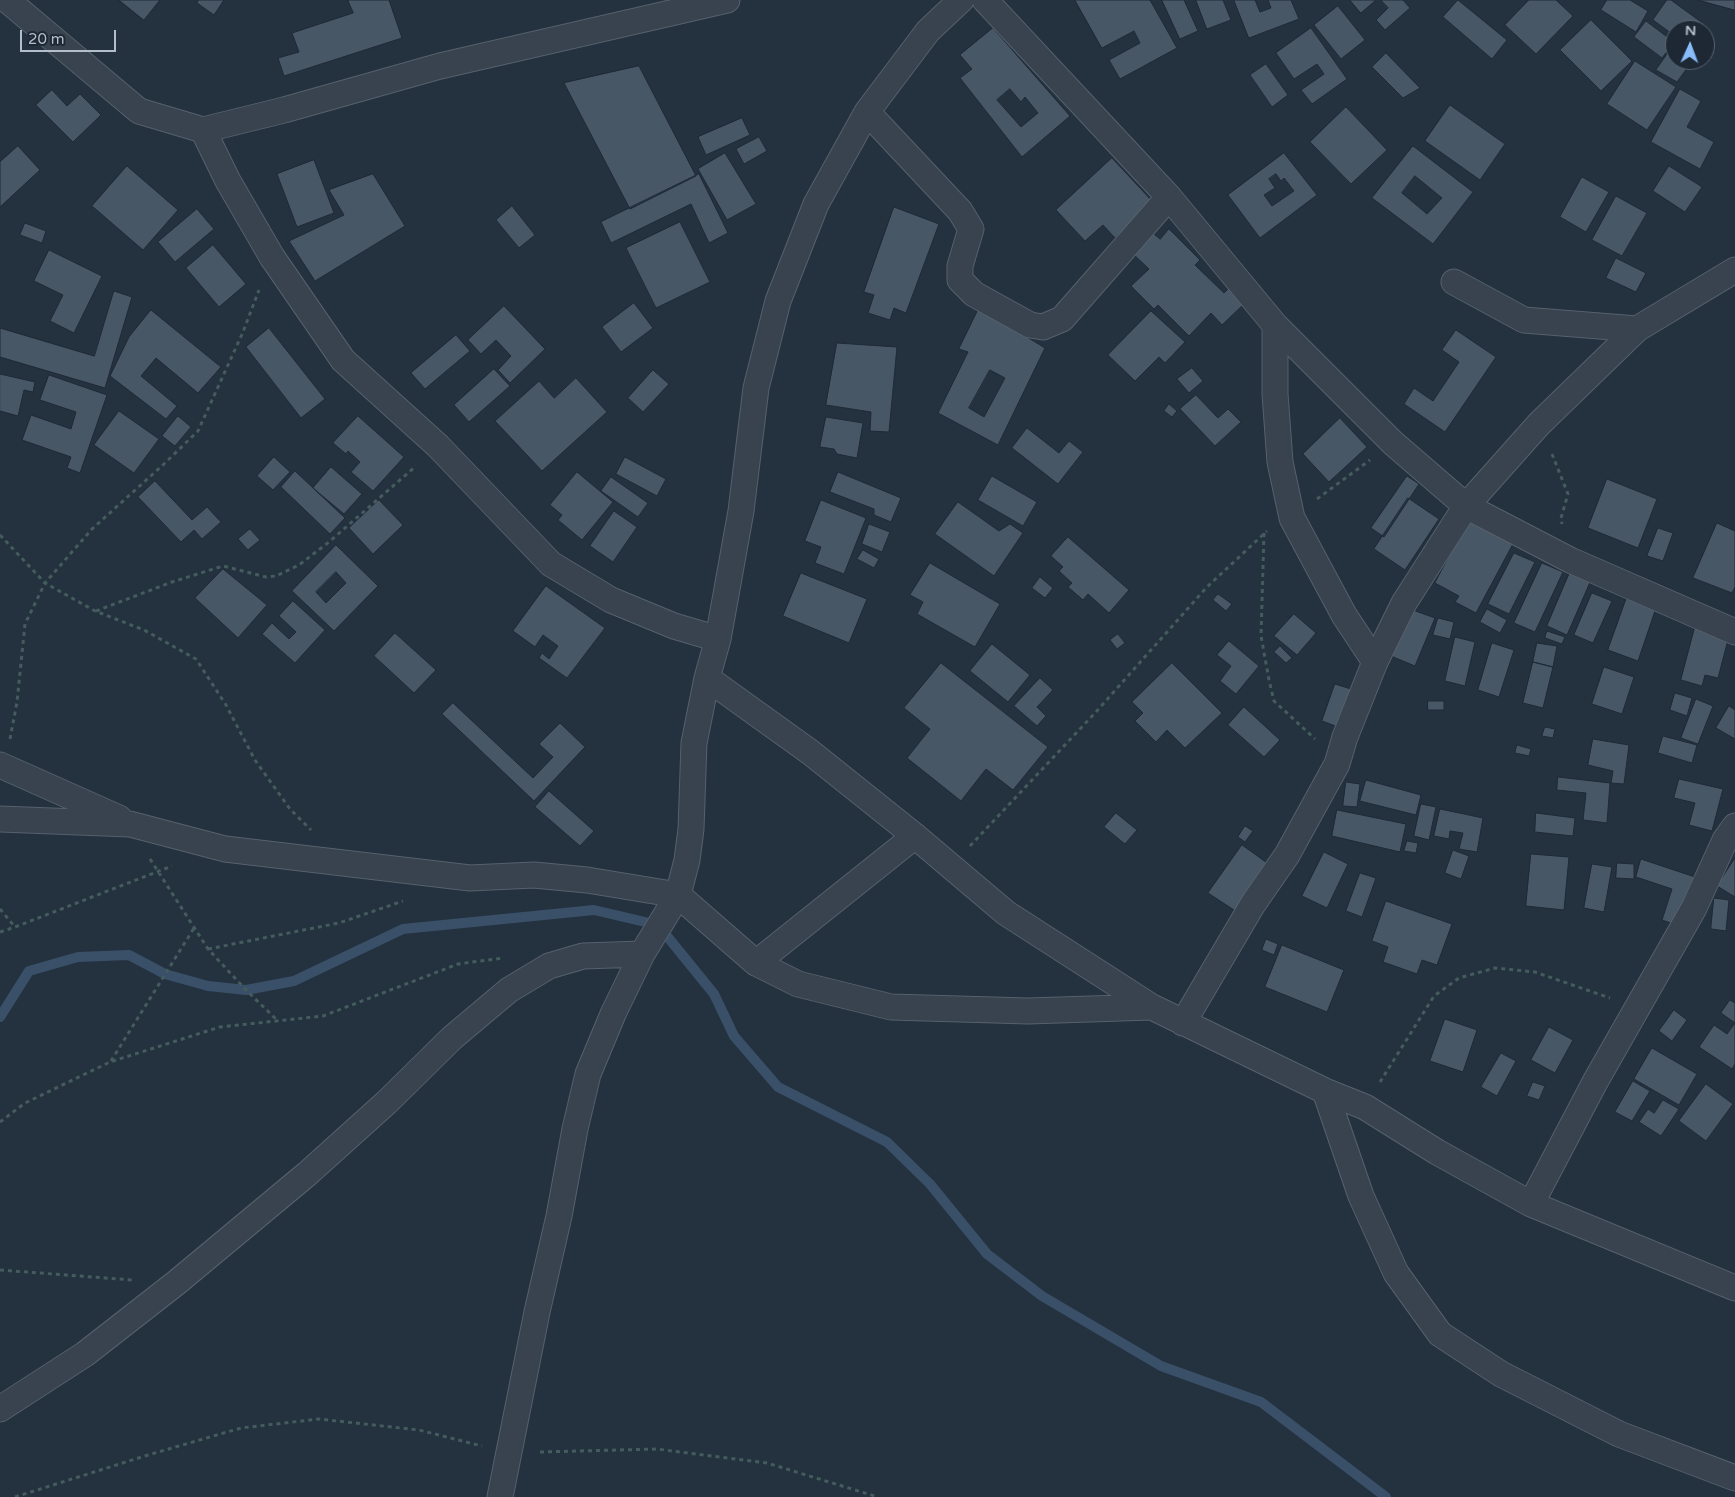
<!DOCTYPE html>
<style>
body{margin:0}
#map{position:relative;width:1735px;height:1497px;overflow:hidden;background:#24313f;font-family:"Varela Round",sans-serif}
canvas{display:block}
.north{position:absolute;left:1665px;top:20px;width:50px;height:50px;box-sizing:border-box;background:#1d2834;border:1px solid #596470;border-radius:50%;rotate:2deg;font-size:14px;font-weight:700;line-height:20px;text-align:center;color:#b4beca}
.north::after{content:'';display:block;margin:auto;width:18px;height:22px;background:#89bdfa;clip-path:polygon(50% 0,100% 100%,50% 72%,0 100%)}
.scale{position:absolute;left:20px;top:30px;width:96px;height:22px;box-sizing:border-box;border:2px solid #b4beca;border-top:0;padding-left:6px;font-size:15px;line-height:18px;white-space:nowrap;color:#b4beca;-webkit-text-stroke:4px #1d2834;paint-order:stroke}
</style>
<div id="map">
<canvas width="1735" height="1497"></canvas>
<div class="north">N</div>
<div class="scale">20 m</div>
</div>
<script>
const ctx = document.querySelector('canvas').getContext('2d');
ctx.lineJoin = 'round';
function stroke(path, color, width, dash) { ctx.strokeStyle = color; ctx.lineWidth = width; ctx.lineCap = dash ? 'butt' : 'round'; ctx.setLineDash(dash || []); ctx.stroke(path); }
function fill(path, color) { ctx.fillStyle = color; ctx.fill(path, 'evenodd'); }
const stream = new Path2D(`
 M0 1017 29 971 78 957 129 955 165 974 208 986 246 990 294 981 403 929 594 910 658 925 714 994 734 1036 778 1087 887 1142 930 1184 987 1254 1042 1296 1161 1366 1261 1402 1386 1497`);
const building = new Path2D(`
 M119 0H160L144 20Z
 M199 0H224L214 15 197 3Z
 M348 0H389L402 38 284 76 278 58 299 52 292 33 353 13Z
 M1075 0H1150L1177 48 1120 79 1109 60 1140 43 1134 31 1102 48Z
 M1162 0H1184L1198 31 1180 39Z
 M1196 0H1223L1231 20 1207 29Z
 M1234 0H1255L1260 12 1271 8 1268 0H1291L1299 19 1249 38Z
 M1350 0H1376L1361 13Z
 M1381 0H1403L1410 8 1385 30 1376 20 1388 8Z
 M1458 0 1507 40 1492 59 1443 17Z
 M1529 0H1556L1573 16 1536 54 1505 25Z
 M1607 0H1630L1648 11 1636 32 1601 10Z
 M1667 0H1671L1708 27 1705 31 1675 30V36L1653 20Z
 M1698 0H1735V10Z
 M1338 6 1365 40 1341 59 1314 25Z
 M1591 20 1632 61 1601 91 1560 50Z
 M1646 21 1674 42 1662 58 1634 37Z
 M993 28 1070 116 1022 157 960 78 972 69 960 55ZM1010 89 1021 102 1025 97 1038 113 1021 127 997 100Z
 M1311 28 1347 79 1312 104 1301 90 1324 74 1317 64 1294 79 1276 53Z
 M1673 46 1675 47V60H1693L1677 82 1656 70Z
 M1386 53 1420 88 1403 98 1372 67Z
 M1635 61 1676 87 1647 130 1607 104Z
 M1266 64 1288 95 1272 107 1250 75Z
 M639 66 696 176 630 209 564 83Z
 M1680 89 1701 101 1687 127 1714 142 1700 169 1651 142Z
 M52 90 67 106 80 94 101 115 73 142 36 105Z
 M1450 105 1505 144 1480 180 1425 141Z
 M1346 107 1387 150 1351 184 1310 142Z
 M742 118 750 135 706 155 698 137Z
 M759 137 767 151 744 164 736 149Z
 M18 146 40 170 0 207V162Z
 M1413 146 1473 192 1433 244 1372 198ZM1415 176 1442 198 1427 214 1402 193Z
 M725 153 756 204 727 220 698 169Z
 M1284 153 1317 195 1260 238 1228 195ZM1276 174 1281 181 1284 178 1294 191 1272 206 1264 195 1275 188 1269 179Z
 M1112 158 1153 202 1115 238 1103 225 1085 241 1056 210Z
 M314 160 334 213 297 227 277 174Z
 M127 166 178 210 143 250 92 206Z
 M1669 166 1702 187 1685 212 1653 191Z
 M373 174 405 226 315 281 289 241 344 215 329 190Z
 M699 174 728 233 709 243 691 204 611 243 601 222Z
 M1582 177 1609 192 1586 232 1560 217Z
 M1616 196 1647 213 1622 256 1592 240Z
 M512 206 535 235 519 248 496 220Z
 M894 207 939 224 906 313 894 308 890 320 868 313 874 295 864 292Z
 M197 209 214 229 175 262 158 242Z
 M680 222 710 282 656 308 626 248Z
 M25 223 46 231 42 243 20 235Z
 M1169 229 1200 260 1195 265 1224 293 1230 287 1245 303 1222 325 1211 313 1189 336 1158 305 1154 309 1131 286 1149 269 1132 253 1153 233 1160 239Z
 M213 245 246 284 219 307 186 268Z
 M49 250 102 276 74 333 50 321 63 295 34 281Z
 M1616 258 1646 273 1636 292 1606 278Z
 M114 291 132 297 105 388 0 357V328L94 356Z
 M634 303 653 328 621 352 602 327Z
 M504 306 545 349 510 383 498 370 511 356 496 340 481 354 468 340Z
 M979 308 1045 348 998 445 938 413 968 352 959 349ZM990 370 1005 378 984 417 969 408Z
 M151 310 221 367 198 393 156 358 141 376 177 406 166 419 110 376 129 337Z
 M1151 311 1185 342 1165 363 1159 357 1135 381 1108 355Z
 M269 328 325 399 301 418 246 347Z
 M1456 330 1496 357 1445 432 1404 404 1414 388 1433 401 1459 362 1442 350Z
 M456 335 470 351 425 389 411 373Z
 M837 343 897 347 889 432 870 431 871 412 826 405Z
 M1192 368 1203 381 1189 393 1177 379Z
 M494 369 510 386 469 422 454 405Z
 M653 370 669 384 643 412 628 398Z
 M0 374 35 382 33 392 24 390 18 416 0 411Z
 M49 375 107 395 80 473 67 468 71 457 22 440 31 415 71 429 76 412 40 400Z
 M576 378 607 412 542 471 495 421 539 381 554 398Z
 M1196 395 1218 418 1228 409 1241 422 1215 446 1180 409Z
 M1169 404 1177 411 1172 417 1164 411Z
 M119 411 159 439 134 473 94 445Z
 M178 416 191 427 175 446 162 436Z
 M358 416 404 457 373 491 351 472 360 462 348 451 346 454 333 443Z
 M826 417 863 423 857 458 837 454 834 449 820 447Z
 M1340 418 1367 447 1329 482 1303 454Z
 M1027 428 1059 453 1069 441 1083 452 1058 484 1012 448Z
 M274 457 290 472 273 490 257 476Z
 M625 457 666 479 657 496 616 474Z
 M331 467 362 494 344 514 313 488Z
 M295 471 345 518 330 534 281 487Z
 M577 472 613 502 582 540 558 520 562 515 550 505Z
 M838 472 901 498 891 522 874 515V509L830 492Z
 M992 476 1037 502 1023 526 978 500Z
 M1407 476 1419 484 1384 537 1371 528Z
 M611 477 648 503 638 517 601 491Z
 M1607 479 1657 499 1638 548 1588 528Z
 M155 481 192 520 207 507 221 522 202 539 194 530 181 542 138 497Z
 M1408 498 1439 519 1405 570 1374 549Z
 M379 500 403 525 373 554 349 528Z
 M821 500 866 518 844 574 815 563 821 547 805 541Z
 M958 502 999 531 1010 524 1023 533 994 576 935 534Z
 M614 511 637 527 613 562 590 546Z
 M1469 519 1514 542 1476 613 1455 602 1459 596 1435 583Z
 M1717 523 1735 531V587L1732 593 1693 578Z
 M869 524 890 532 882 552 862 544Z
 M1658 528 1673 533 1663 561 1647 556Z
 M250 529 260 540 248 550 238 539Z
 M1068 537 1129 590 1109 613 1088 594 1083 600 1068 587 1072 583 1059 571 1063 567 1051 556Z
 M336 545 378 586 334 631 292 591ZM336 572 346 583 326 603 316 592Z
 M863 550 879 559 874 568 857 559Z
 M1514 553 1535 562 1509 614 1488 604Z
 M930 563 1000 604 975 647 917 614 923 602 910 595Z
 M1542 563 1563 572 1535 632 1514 623Z
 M223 569 267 605 238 638 195 598Z
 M1570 572 1591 580 1567 635 1547 626Z
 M801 573 867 599 849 643 783 616Z
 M1040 577 1053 588 1045 598 1032 588Z
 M546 586 605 628 567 678 539 658 542 653 549 659 558 646 543 635 535 647 513 631Z
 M1592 593 1612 601 1593 643 1574 635Z
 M1218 594 1232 604 1226 611 1213 600Z
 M1628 594 1657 605 1638 661 1608 650Z
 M293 601 325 630 295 663 262 634 272 623 289 639 296 632 279 616Z
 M1410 609 1435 618 1415 666 1391 656Z
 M1487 609 1507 620 1500 633 1480 622Z
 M1294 614 1316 633 1297 655 1274 636Z
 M1438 618 1454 622 1450 639 1433 635Z
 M1695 627 1729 636 1718 678 1705 675 1702 686 1681 680Z
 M1547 631 1565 637 1562 644 1545 638Z
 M395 633 436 670 414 693 374 656Z
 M1118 634 1125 643 1117 649 1110 640Z
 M1455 637 1475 642 1465 686 1445 681Z
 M1229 641 1259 666 1236 694 1220 681 1231 666 1217 655Z
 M1492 643 1514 650 1499 697 1478 690Z
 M1537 643 1557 646 1553 667 1533 662Z
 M992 644 1030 675 1008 702 970 671Z
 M1280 646 1292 658 1286 663 1274 652Z
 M1533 662 1553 667 1543 708 1523 703Z
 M941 663 1048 747 1013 790 986 769 961 801 907 758 930 729 904 708Z
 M1172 663 1222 713 1185 748 1167 730 1156 742 1135 721 1143 713 1132 702Z
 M1604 667 1634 677 1622 714 1592 704Z
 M1040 678 1053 690 1037 707 1046 716 1037 726 1014 706Z
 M1335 684 1351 689 1338 727 1322 721Z
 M1675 693 1692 698 1687 716 1670 710Z
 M1696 699 1713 706 1698 744 1681 738Z
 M1428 701H1444V710H1428Z
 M453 703 533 778 553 757 539 744 560 723 585 747 534 801 442 714Z
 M1729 706 1735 710V739L1716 728Z
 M1244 707 1280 740 1264 757 1228 725Z
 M1545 727 1555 729 1553 738 1542 736Z
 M1663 736 1697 745 1692 763 1658 753Z
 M1593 739 1629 745 1624 784 1611 783 1613 771 1588 765Z
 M1517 745 1531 749 1529 756 1515 753Z
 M1558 777 1610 783 1607 823 1583 820 1586 793 1557 790Z
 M1679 779 1723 789 1712 831 1689 825 1695 803 1674 798Z
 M1366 780 1421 795 1416 815 1360 801Z
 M1346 782 1360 784 1357 807 1343 806Z
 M549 791 594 831 580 846 535 807Z
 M1421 804 1436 807 1429 840 1414 836Z
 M1440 809 1483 818 1477 852 1459 849 1463 833 1450 831 1449 839 1434 836Z
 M1337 810 1406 824 1400 852 1332 836Z
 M1116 813 1137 830 1125 844 1104 827Z
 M1536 813 1575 818 1573 836 1535 832Z
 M1245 826 1253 831 1245 842 1238 837Z
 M1407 841 1418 843 1416 853 1404 851Z
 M1242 845 1270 865 1237 912 1208 893Z
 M1453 850 1469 856 1461 879 1445 873Z
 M1324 852 1348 864 1327 908 1302 896Z
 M1531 854 1569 857 1564 910 1526 906Z
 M1735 858V897L1717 886Z
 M1641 859 1698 878 1682 927 1662 920 1672 889 1636 877Z
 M1617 863 1634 864V879L1616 878Z
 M1592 864 1612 867 1604 912 1584 908Z
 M1360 873 1376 878 1362 917 1346 911Z
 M1714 898 1729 900 1726 931 1711 929Z
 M1386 901 1452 924 1437 965 1422 960 1417 974 1383 962 1388 947 1372 941Z
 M1266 939 1278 944 1274 955 1262 950Z
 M1282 945 1344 970 1327 1012 1265 987Z
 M1730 1000 1735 1003V1064L1732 1069 1699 1047 1714 1025 1727 1034 1735 1023 1721 1013Z
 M1674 1010 1687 1020 1672 1041 1659 1031Z
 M1445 1019 1477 1030 1463 1072 1430 1061Z
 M1549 1027 1573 1040 1555 1073 1531 1060Z
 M1652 1048 1697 1074 1679 1105 1634 1079Z
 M1501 1053 1516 1061 1497 1096 1481 1087Z
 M1633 1081 1650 1091 1632 1121 1615 1112Z
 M1533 1082 1545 1086 1539 1100 1527 1096Z
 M1706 1084 1733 1104 1706 1141 1679 1121Z
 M1663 1100 1679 1109 1661 1136 1639 1122 1648 1109 1654 1113Z`);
const path = new Path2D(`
 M1552 454 1568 494 1561 518 1562 524
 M1317 499 1370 460
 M1264 533 1261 636 1269 680 1274 701 1315 739
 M0 535 45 583 95 611 144 630 196 659 226 705 255 760 290 809 311 830
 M96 611 172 582 223 566 266 577 276 576 299 565 329 542 416 466
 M10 739 17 702 25 624 45 583 92 529 164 464 198 431 243 332 259 290
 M970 846 1095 713 1207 587 1267 531
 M150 859 208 949 246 990 277 1020
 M0 909 15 927
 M0 932 15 927 172 866
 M208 949 339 923 403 901
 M111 1061 194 928
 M1380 1082 1434 996 1459 978 1495 968 1535 972 1610 998
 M0 1122 25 1103 110 1062 220 1027 323 1016 458 964 503 958
 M0 1270 132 1280
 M540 1452 657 1449 767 1463 878 1497
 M15 1497 148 1455 241 1428 319 1419 419 1430 482 1446`);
const street = new Path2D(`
 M7 0 139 111 203 130 284 110 440 66 727 0
 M985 0 1169 197 1275 325 1393 443 1466 506 1570 560 1735 632
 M867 112 960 211 971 229 960 266V280L974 294 1030 325 1043 327 1062 319 1169 197
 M203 130 228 181 272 257 343 360 438 446 551 564 611 600 674 626 718 639
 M1454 282 1524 320 1637 329
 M1275 325V394L1280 462 1292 518 1344 615 1375 662
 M707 678 810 752 915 836 1006 913 1152 1007 1325 1091 1365 1107 1437 1152 1531 1204 1735 1288
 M0 765 119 818
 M0 819 130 824 225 849 470 878 534 875 587 880 678 895 756 963 798 984 891 1007 1028 1011 1152 1007
 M756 963 915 836
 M1183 1023 1253 904 1287 855 1337 764 1345 737 1375 662 1404 603 1466 506 1539 424 1637 329 1735 270
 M1325 1091 1361 1196 1396 1273 1440 1334 1501 1374 1619 1434 1735 1478
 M1531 1204 1595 1082 1694 908 1725 840 1735 826
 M0 1409 85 1354 176 1283 307 1174 387 1102 452 1038 509 990 549 966 583 956 642 954
 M500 1497 537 1312 559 1216 575 1129 588 1074 613 1014 642 954 678 895 687 860 691 829 694 743 707 678 718 639 741 511 756 388 778 301 816 204 867 112 928 31 961 0`);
stroke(stream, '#395068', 10);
fill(building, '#485765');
stroke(building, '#1f2a36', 1);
stroke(street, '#56616d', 27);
stroke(path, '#445c5d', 3, [4, 4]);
stroke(street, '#38434f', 25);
</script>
